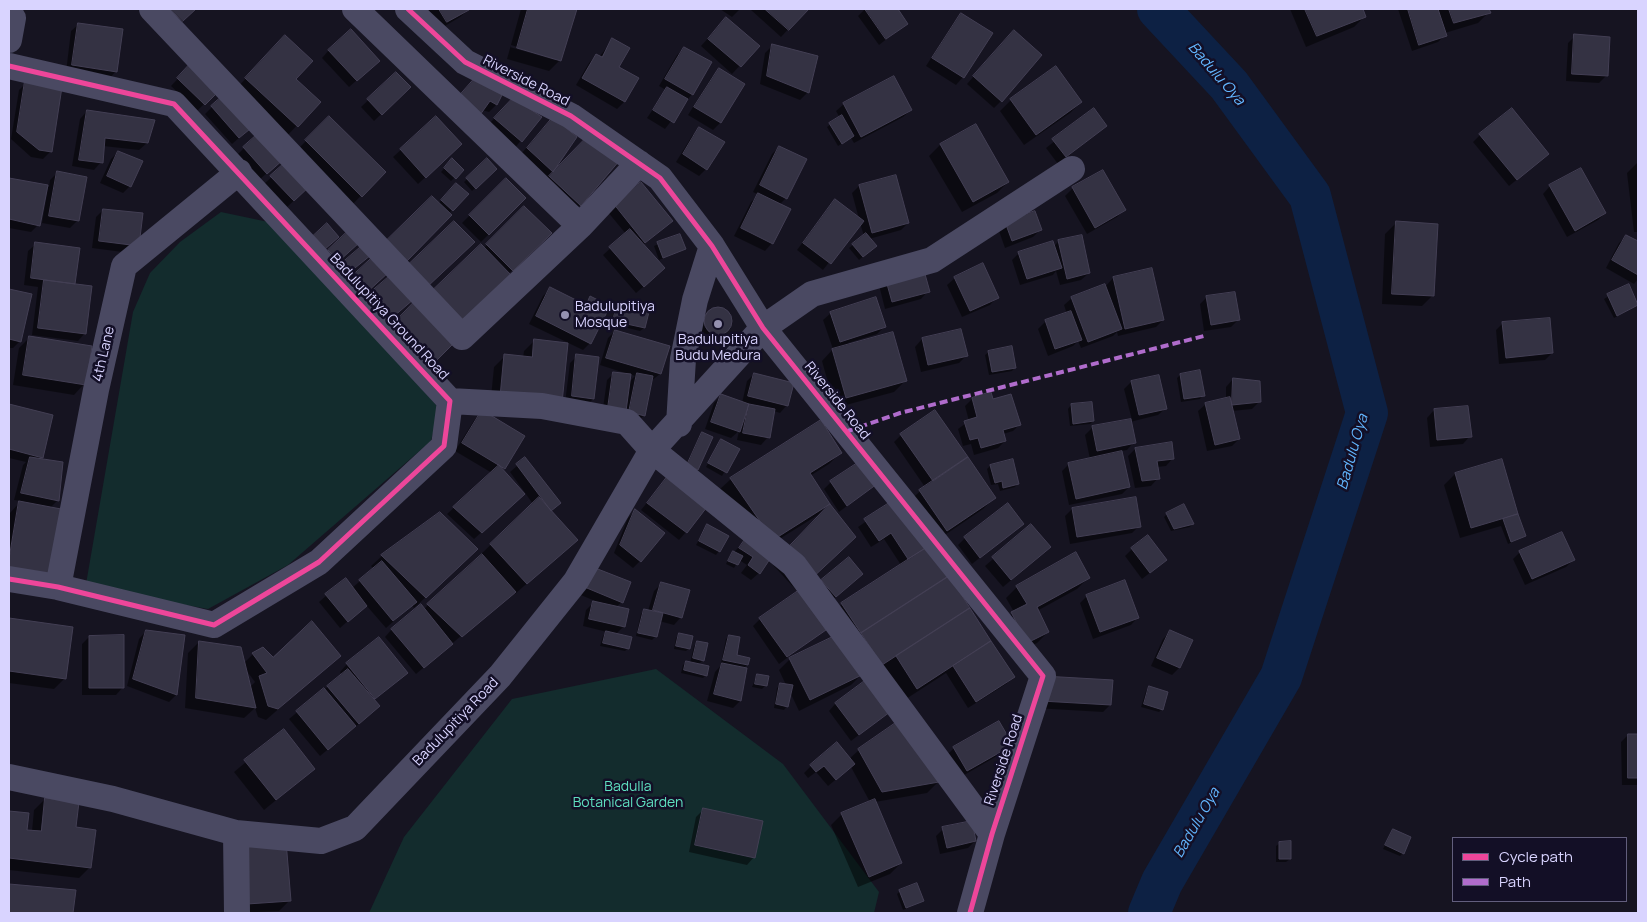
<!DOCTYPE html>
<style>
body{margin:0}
#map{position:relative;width:1647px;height:922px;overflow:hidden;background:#161421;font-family:Manrope,sans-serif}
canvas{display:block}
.frame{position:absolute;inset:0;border:10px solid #d9d4ff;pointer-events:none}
.legend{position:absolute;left:1452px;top:837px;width:175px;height:65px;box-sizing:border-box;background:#130f26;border:1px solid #625e7d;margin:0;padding:6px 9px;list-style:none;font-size:15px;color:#d9d4ff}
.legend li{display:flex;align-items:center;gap:10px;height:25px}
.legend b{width:25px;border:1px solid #625e7d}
</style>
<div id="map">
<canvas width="1647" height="922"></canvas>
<div class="frame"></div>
<ul class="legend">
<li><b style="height:6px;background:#ed469a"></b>Cycle path</li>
<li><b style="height:6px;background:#b06ccc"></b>Path</li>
</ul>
</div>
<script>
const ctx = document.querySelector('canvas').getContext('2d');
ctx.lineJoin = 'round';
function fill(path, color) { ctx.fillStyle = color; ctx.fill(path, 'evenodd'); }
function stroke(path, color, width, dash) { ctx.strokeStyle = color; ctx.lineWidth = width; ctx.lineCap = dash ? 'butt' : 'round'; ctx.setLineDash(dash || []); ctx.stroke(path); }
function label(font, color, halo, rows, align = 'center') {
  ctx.font = font + ' Manrope,sans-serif'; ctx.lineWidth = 5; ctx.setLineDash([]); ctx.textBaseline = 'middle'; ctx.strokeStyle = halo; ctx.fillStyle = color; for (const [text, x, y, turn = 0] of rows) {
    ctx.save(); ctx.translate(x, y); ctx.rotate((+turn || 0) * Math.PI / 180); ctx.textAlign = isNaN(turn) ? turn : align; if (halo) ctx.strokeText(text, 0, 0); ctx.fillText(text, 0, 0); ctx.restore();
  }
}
const green = new Path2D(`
 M221 212 273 223 439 408 431 441 288 565 208 609 108 591 86 584 133 312 150 273 180 242Z
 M656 669 783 764 879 892 874 913H369L404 837 512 699Z`);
const shadow = new Path2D(`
 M156 9H195L175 28Z
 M428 9H467L468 10 460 17 440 29Z
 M521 9H575L560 60 549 71 507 59ZM511 45 555 58V60L510 47Z
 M720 9H740L732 17Z
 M753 9H807L781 37 751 10Z
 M865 9H896L907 23 879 45 858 16Z
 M1290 9H1362L1365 16 1354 27 1306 47Z
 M1398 9H1488L1489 12 1478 23 1445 33V35L1438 42 1412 51Z
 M961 15 991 33 963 77 956 85 926 66 954 22Z
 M79 24 116 71 109 79 66 72 71 31Z
 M719 26 758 46 732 74 701 46Z
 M1575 36 1607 75 1599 83 1566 81 1568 43Z
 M1006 39 1001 101 994 108 967 84Z
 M613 40 624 102 617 109 576 85 589 63 596 55 599 57Z
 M772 46 817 57 807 93 800 100 760 84 765 53Z
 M274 48 294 79 319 102 286 137 235 90Z
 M684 48 692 94 665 129 647 118 666 90 659 86 677 55Z
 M329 50 371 68 349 87 322 58Z
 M189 67 215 93 197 111 171 86Z
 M1056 68 1081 102 1070 113 1024 145 1000 111 1011 100Z
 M719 70 743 85 720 123 713 130 688 115 712 77Z
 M396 74 409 87 374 121 361 107Z
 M26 83 51 151 43 159 31 157 11 139 19 90Z
 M501 94 496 105 489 112 454 103Z
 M513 99 540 117 514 149 487 126Z
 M844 104 911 110 903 117 854 143 851 138 838 146 827 127 840 118 836 111Z
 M212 107 246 132 232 144 205 114Z
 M1094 110 1106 126 1058 164 1046 148Z
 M87 111 147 143 139 150 103 146 101 162 94 170 72 166 80 119Z
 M329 118 384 172 350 207 295 152Z
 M436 118 454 151 418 184 393 157Z
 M975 125 1008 182 997 193 962 212 929 156 940 145Z
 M546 126 576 138 552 174 618 160 573 213 520 155Z
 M700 129 706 169 699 176 676 162 692 136Z
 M1480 135 1540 161 1509 186 1473 142Z
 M779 147 786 198 779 205 789 210 772 243 765 251 734 236 751 202 759 195 753 192 772 154Z
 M244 148 275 166 259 180 237 155Z
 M118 152 130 186 123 193 100 183 111 159Z
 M452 160 463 170 451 181 441 172Z
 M487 160 496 169 472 191 464 182Z
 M288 162 302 193 286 208 264 184Z
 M1638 162V232H1634L1627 173Z
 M1580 169 1605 213 1598 220 1567 237 1543 194 1550 186Z
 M1103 172 1124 210 1117 217 1087 234 1065 196 1073 188Z
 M57 173 78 220 70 228 42 223 48 188H46L38 225 31 232 9 228V179L49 187 50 180Z
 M895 176 908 223 901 230 869 239 872 249 859 260 849 248 864 236 860 223 823 270 797 250 828 208 859 219 852 193 859 186Z
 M506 179 525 198 481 242 462 223Z
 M456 185 467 194 448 214 438 204Z
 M614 204 664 228 643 245 656 276 636 293 603 255 626 234 607 211Z
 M524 208 550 233 508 274 456 339 428 367 389 330 417 301 428 311 483 249Z
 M103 210 141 214 130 253 92 248 96 217Z
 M1396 223 1433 295 1422 306 1382 304 1385 234Z
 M1006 224 1040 230 1033 237 1005 248 999 231Z
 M679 235 684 249 659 260 654 246Z
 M1627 236 1638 243V279L1634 284 1606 268 1619 243Z
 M1058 242 1089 273 1081 280 1060 285 1056 271 1053 275 1020 285 1012 260 1019 253 1053 247Z
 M36 244 74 285 85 333 78 341 32 335 38 287 24 285 28 251Z
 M366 258 346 274 340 267 343 264Z
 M391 276 405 306 385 324 365 300Z
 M955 278 997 297 990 305 962 317 947 285Z
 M1113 278 1163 320 1156 327 1118 336 1117 332 1113 336 1081 348 1078 341 1073 346 1048 356 1038 329 1046 321 1067 314 1064 305 1072 298 1105 287Z
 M879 285 928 291 921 299 885 309Z
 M1628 285 1638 305 1614 318 1604 299Z
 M550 289 583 305 591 297 590 343 583 350 529 324 543 296Z
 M9 290 30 295 20 341 13 348H9Z
 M1207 297 1238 320 1231 327 1204 331 1200 304Z
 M618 306 647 313 644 328 640 331 611 324 614 309Z
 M721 308 730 318V326L711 342 703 340 696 330 698 322 713 309Z
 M831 313 884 327 877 334 848 343 905 381 894 392 835 408 822 361 833 349 823 320Z
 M1503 323 1552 353 1545 360 1499 364 1496 330Z
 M960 330 966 356 959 363 921 372 915 347 922 339Z
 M615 331 668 347 660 374 651 381 644 415 637 422 602 415 607 380 614 373 628 374 600 365 608 338ZM630 374 635 376 628 383Z
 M30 337 84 384 74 395 13 385 19 348Z
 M535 340 550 414 490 407 494 367 505 356 523 358 524 351Z
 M989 352 1015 367 1012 371 989 375 985 355Z
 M577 356 593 399 586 406 565 403 570 363Z
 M754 374 787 405 780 413 774 411 768 437 761 445 737 440 739 431 731 438 705 429 714 403 721 396 742 403 747 381Z
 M1180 375 1203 395 1200 399 1181 402 1177 378Z
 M1158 376 1166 408 1158 415 1130 422 1134 442 1127 450 1121 451 1129 487 1122 494 1069 505 1062 471 1069 464 1090 459 1085 435 1093 427 1132 420 1124 389 1131 382Z
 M1233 379 1260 401 1252 409 1232 411 1239 439 1232 446 1207 451 1198 411 1206 404 1226 399V387Z
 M972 399 992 400 1020 424 1013 431 1003 434 1005 441 998 448 974 455 971 444 963 446 958 429 969 421 965 406Z
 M9 405 52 416 39 459 58 500 50 508 9 586V514L21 501 14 500 23 465 26 462 9 458Z
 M1071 405 1093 421 1090 424 1070 426 1068 409Z
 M1434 410 1470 436 1463 444 1430 447 1427 418Z
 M482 412 523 436 502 471 516 501 474 539 447 514 492 473 455 451 475 419Z
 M703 434 711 438 684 469 699 437Z
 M901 435 994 498 983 509 936 541 908 502 925 487 894 442Z
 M721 441 738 449 722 476 706 467Z
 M1135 449 1173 458 1166 466 1157 467 1158 478 1151 486 1135 488 1128 456Z
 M840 453 829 464 810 476 828 504 818 515 765 548 759 573 751 580 741 573 747 565 739 560 734 568 726 564 730 556 749 537 720 489 731 479Z
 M525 459 559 503 550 512 576 540 515 594 513 592 416 674 385 637 392 629 423 610 533 504 510 472Z
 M1501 461 1525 536 1508 544 1501 526 1460 538 1444 485 1455 474Z
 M990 466 1018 483 1015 487 1000 491 998 484 991 485 987 469Z
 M667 478 686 532 679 540 641 510Z
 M831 482 876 484 839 512 824 489Z
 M897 500 1013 677 1006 684 968 708 946 673 906 699 862 674 851 685 799 711 790 692 787 706 784 710 774 708 777 688 781 684 786 685 779 670 790 659 843 633 831 615 842 604 901 565 884 539 871 547 858 527Z
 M830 506 797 591 773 565Z
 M1072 509 1139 526 1132 533 1070 544 1065 516Z
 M635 511 640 561 633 568 614 553 628 518Z
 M1167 514 1193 523 1190 527 1171 531 1164 517Z
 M1022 524 972 564 958 545 965 538Z
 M707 526 719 551 716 555 696 545Z
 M1031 526 1042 554 1003 587 985 566Z
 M1132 549 1166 560 1142 579 1125 556Z
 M1520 552 1573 560 1566 567 1525 585 1513 559Z
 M382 556 466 560 414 608 412 605 386 628 366 605 340 628 319 602 345 579 352 588 374 569 371 566Z
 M583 574 622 602 616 607 624 626 615 635 628 648 625 651 600 646 603 636 607 632 583 626 586 610 595 601 576 593Z
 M1088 578 1077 589 1037 611 1048 632 1037 643 1016 653 1001 624 1014 612 1006 598 1017 587Z
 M822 581H855L828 603Z
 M661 584 681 617 674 625 659 621 656 636 652 640 636 636 641 614 645 610 648 611 654 591Z
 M1087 596 1138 617 1131 625 1093 639 1080 603Z
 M9 619 72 628 65 678 54 689 9 683Z
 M760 619 824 630 779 664 753 626Z
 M146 631 183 636 176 695 169 702 127 686 139 639Z
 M1171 631 1192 641 1179 668 1172 675 1151 666 1163 639Z
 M680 634 689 648 686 651 674 649 676 638Z
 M729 636 735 656 747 665 743 669H746L740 701 733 708 707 701 715 672 723 663H721L726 639Z
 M89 637 123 687 116 695H82V644Z
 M379 639 399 680 374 700 372 713 320 756 289 719 342 675 340 672 347 664Z
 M199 642 244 663 253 654 263 649 273 659 339 656 266 720 258 717 255 708 244 718 185 708 188 653ZM246 670 255 682 250 687Z
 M697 643 703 660 698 665 706 675 703 678 681 673 683 665 686 662 690 663 694 646Z
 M757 675 766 685 762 689 752 687Z
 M1036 684 1110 705 1103 712 1034 708Z
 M1149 688 1162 709 1159 712 1141 707 1146 691Z
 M836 703 892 709 851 741 829 711Z
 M283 731 314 769 264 810 234 772Z
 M1628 735H1638V785H1622L1621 742Z
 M1011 745 1004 752 959 778 947 755 954 748Z
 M859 750 938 782 927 793 875 802 901 863 890 874 858 887 831 825 842 814 870 802 851 767 828 786 816 772 808 778 804 773 811 766 849 759Z
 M45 799 75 828 90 867 79 878 9 870V812L28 814 26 831H32L34 810Z
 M703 810 754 857 747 865 689 852 696 817Z
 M943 829 975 841 968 848 940 854 936 836Z
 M1393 830 1403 853 1400 856 1383 849Z
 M285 842 290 900 279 911 236 913Z
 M1280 843 1290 859 1286 862H1276V846Z
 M9 885 75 891 72 913H9Z
 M900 891 923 901 903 910 897 894Z`);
const river = new Path2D(`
 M1149 913 1162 882 1281 677 1367 413 1310 196 1229 85 1158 9`);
const building = new Path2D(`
 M170 9H196L183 21Z
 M439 9H468L469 10 447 22Z
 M528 9H577L561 61 517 48Z
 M765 9H809L789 30Z
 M865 9H898L908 24 886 39Z
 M1305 9H1363L1366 17 1317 36Z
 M1408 9H1438L1447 36 1419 45Z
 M1449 9H1489L1491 13 1454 23Z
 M961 13 993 33 964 78 932 58Z
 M726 17 760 46 741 67 708 39Z
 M78 23 123 29 117 72 72 65Z
 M351 29 380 61 357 81 328 50Z
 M1014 30 1042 55 1002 102 973 76Z
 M1574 34 1610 37 1608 76 1572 74Z
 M285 35 313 61 296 79 321 102 298 127 245 78Z
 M612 38 630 48 619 67 639 78 625 102 582 78 596 54 602 57Z
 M772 44 818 56 809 93 767 76Z
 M684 47 712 62 693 95 665 79Z
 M189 65 217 93 205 105 177 78Z
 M1056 66 1082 102 1036 135 1010 99Z
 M719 68 745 84 721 123 694 107Z
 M396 72 411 87 382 115 367 99Z
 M894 76 912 110 861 137 843 103Z
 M475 78 503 93 497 105 490 101 480 115 460 95Z
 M25 81 62 87 52 152 39 150 17 132Z
 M667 87 688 99 674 123 653 110Z
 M227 92 255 125 239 138 211 106Z
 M513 98 542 117 522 142 494 118Z
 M1094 108 1107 126 1066 157 1052 139Z
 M1512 108 1549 154 1517 180 1479 134Z
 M87 110 155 120 148 143 105 138 103 163 79 160Z
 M842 115 854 136 842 144 829 123Z
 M329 116 386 172 362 197 305 140Z
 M436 116 462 144 426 178 400 149Z
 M553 117 577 137 553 172 527 148Z
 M976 124 1009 182 973 202 940 144Z
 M699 127 725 142 707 170 683 154Z
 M260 132 284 159 267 174 243 147Z
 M589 135 620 160 581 206 549 176Z
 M779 146 807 159 787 199 760 185Z
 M118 151 143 161 131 187 107 176Z
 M452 158 464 170 456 179 444 168Z
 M487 158 497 169 476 189 466 178Z
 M288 160 311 185 294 201 270 176Z
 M1581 168 1606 213 1575 231 1549 185Z
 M1103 170 1126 210 1095 228 1072 187Z
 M57 171 87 177 79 221 49 216Z
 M896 175 909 223 872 233 859 185Z
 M9 178 48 185 40 226 9 219Z
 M506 178 526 198 489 235 469 215Z
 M641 182 673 221 645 243 613 203Z
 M456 183 469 194 453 211 441 200Z
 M758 193 791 209 773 244 741 228Z
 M432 196 452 215 406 262 385 242Z
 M835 199 864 221 831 264 803 243Z
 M524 206 552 233 513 271 486 244Z
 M103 209 143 213 139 246 99 241Z
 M1035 211 1042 230 1012 241 1005 222Z
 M454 221 475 242 426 288 406 267Z
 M1396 221 1438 224 1434 296 1392 294Z
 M327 223 339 237 324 250 312 237Z
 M630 229 665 268 644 287 609 247Z
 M348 231 359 243 339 261 328 250Z
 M866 233 877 246 863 257 852 244Z
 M680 234 686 249 663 258 657 242Z
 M1082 235 1090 273 1067 279 1058 240Z
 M1626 235 1638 241V275L1612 260Z
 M1053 241 1062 268 1027 279 1018 252Z
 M35 242 80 248 75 284 31 278Z
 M481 244 512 276 464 323 432 291Z
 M363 245 371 255 350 272 342 263Z
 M374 256 389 272 365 294 350 278Z
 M983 263 999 298 970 311 954 277Z
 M923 267 930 292 892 302 885 277Z
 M1152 268 1164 320 1125 329 1113 277Z
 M392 274 414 299 393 317 371 292Z
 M44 280 92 286 86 334 38 328Z
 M1105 284 1122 329 1088 342 1071 297Z
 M1629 284 1638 305 1617 316 1607 294Z
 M550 287 586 305 590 296 610 306 591 344 536 316Z
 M9 289 32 294 21 342 9 339Z
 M1235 292 1240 320 1211 325 1206 296Z
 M876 297 886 327 840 342 830 312Z
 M417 299 458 339 436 361 395 322Z
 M617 304 649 312 645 328 613 321Z
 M704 321a14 14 0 1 1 28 0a14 14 0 1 1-28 0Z
 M1071 311 1082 340 1055 349 1045 320Z
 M1550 318 1553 353 1506 358 1502 322Z
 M961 329 968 356 928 365 922 338Z
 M615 330 670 346 661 374 606 358Z
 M893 332 907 381 846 398 832 349Z
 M29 336 92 346 86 385 23 375Z
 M534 339 568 343 562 403 500 397 504 354 532 357Z
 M1012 346 1016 368 992 372 988 351Z
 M576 354 599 357 594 399 572 396Z
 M1200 370 1205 396 1184 399 1180 374Z
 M613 372 631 374 626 411 608 408Z
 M637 373 653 376 645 416 629 412Z
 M754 373 794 383 788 406 748 396Z
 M1159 375 1167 409 1139 415 1131 381Z
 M1233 378 1260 381 1261 402 1232 405Z
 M991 392 993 399 1011 394 1021 425 1003 430 1006 441 981 448 978 438 970 440 964 421 977 417 972 398Z
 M721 394 749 404 740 432 711 422Z
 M1230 397 1240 439 1215 445 1205 403Z
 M1092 402 1094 421 1073 424 1071 404Z
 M9 404 53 415 43 458 9 449Z
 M749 404 775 409 770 438 743 433Z
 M1468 406 1472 437 1437 440 1434 409Z
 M482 410 525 436 505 469 462 443Z
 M935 410 968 457 933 481 900 434Z
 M1131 419 1136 443 1097 451 1092 426Z
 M821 420 842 453 810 473 830 504 773 540 730 478Z
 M702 432 713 437 698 470 687 465Z
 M721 439 740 449 727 473 708 463Z
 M1172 442 1174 459 1157 461 1160 479 1142 481 1135 448Z
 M1122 451 1130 487 1076 499 1068 463Z
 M30 457 63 462 59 501 21 493Z
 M525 457 561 503 551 511 516 464Z
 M968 457 996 498 947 531 919 490Z
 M1013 459 1019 484 1003 488 1002 481 995 483 990 465Z
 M1502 459 1518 514 1471 528 1455 473Z
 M859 462 877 484 847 506 830 481Z
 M499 465 525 494 482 533 453 507Z
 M667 477 707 507 687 533 647 503Z
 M539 497 578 540 527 584 490 544Z
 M1136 497 1141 527 1077 537 1072 508Z
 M897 498 929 546 908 559 891 533 879 541 864 519Z
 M19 501 61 509 49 580 9 573V559Z
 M1008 503 1024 524 980 558 964 537Z
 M830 504 856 537 809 581 783 553Z
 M1184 504 1194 524 1174 529 1166 513Z
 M635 509 665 533 641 562 620 545Z
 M440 512 478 549 426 598 381 555Z
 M1518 514 1526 536 1511 542 1503 519Z
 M707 524 729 536 720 552 699 541Z
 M1031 524 1051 547 1011 580 992 557Z
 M1562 532 1575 560 1532 579 1519 551Z
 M748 535 774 553 760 574 748 565 753 557 739 548Z
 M1148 535 1167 560 1150 573 1131 548Z
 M929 546 949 576 861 633 841 603Z
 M733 551 743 556 738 565 728 561Z
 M1076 552 1090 578 1037 607 1049 632 1027 643 1011 612 1027 604 1016 586Z
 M482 554 516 592 462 637 427 604Z
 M849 557 863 574 836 597 821 580Z
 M382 561 417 602 393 621 359 580Z
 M590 566 631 582 623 603 582 586Z
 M949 576 970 608 882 665 861 633Z
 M346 578 367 606 348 622 325 594Z
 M1125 580 1139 618 1100 632 1086 595Z
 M661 582 690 590 682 618 653 610Z
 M798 591 826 630 787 657 759 618Z
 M593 601 629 609 625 627 589 619Z
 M421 604 453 644 424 668 391 629Z
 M970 608 991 641 917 689 896 656Z
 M644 609 663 613 657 637 638 633Z
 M9 618 73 627 66 679 9 671Z
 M312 621 341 656 278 709 268 706 259 676 267 673 252 653 263 647 273 657Z
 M146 630 185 635 177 695 133 679Z
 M1170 630 1193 640 1180 668 1157 658Z
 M606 631 632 637 629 649 603 643Z
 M843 632 864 674 810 700 789 658Z
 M679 633 693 636 690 649 676 646Z
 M124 635V688H89V636Z
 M729 635 740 637 737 655 750 658 748 665 723 660Z
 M379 637 408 673 375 699 346 663Z
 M199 641 241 647 256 708 196 698Z
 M697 641 708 643 704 661 693 658Z
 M991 641 1015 677 976 702 953 666Z
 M686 661 709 666 707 676 684 670Z
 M722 663 747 668 741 701 714 694Z
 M348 669 380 706 359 724 327 686Z
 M757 674 769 676 767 686 755 684Z
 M1043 676 1113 680 1111 705 1041 701Z
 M870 677 894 709 859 735 835 703Z
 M780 683 793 685 788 707 776 704Z
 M1149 686 1168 692 1163 710 1144 704Z
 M324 688 356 726 328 750 296 711Z
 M999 721 1013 745 967 771 953 747Z
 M897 722 939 782 882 792 858 749Z
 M284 729 315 769 276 800 244 760Z
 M1628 734H1638V778H1628Z
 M837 742 855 764 836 780 824 766 816 772 810 765Z
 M45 798 79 802 76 827 96 830 91 868 9 858V811L29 813 27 830 41 831Z
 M875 799 902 863 869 877 841 813Z
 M703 808 763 821 755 858 695 845Z
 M972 821 976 841 947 848 942 827Z
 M1393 829 1411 837 1404 854 1385 845Z
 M286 841 291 901 247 904 242 844Z
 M1291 841V859H1279V842Z
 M917 883 924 901 906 908 899 890Z
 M9 884 76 890 73 913H9Z`);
const minor = new Path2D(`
 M152 9 462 337 580 226 639 163
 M355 9 580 226
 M408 9 465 62 571 116 660 178 712 246 763 328 1043 676 992 834 970 913
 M9 13 13 18 9 40
 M9 66 174 104 450 401 444 446 319 562 214 625 58 587 9 579
 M450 401 542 406 627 422 652 450 794 565 992 834
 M679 424 683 359 695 300 712 246
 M58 587 96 390 124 266 239 172
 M9 777 113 799 236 833 321 841 355 828 500 676 576 581 652 450 763 328 812 294 932 260 1072 169
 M236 833 237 913`);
const quiet = new Path2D(`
 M848 431 900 413 1204 336`);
const cycleway = new Path2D(`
 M408 9 465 62 571 116 660 178 712 246 763 328 1043 676 992 834 970 913
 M9 66 174 104 450 401 444 446 319 562 214 625 58 587 9 579`);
const markers = [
 [565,315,5,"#9591b1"],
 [718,324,5,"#9591b1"]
];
const streetNames = [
 ["Riverside Road",526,81,27],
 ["Badulupitiya Ground Road",389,317,47],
 ["4th Lane",104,354,-77],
 ["Riverside Road",837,401,51],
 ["Badulupitiya Road",456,722,-46],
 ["Riverside Road",1004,760,-72]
];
const poiNames = [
 ["Badulupitiya",575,307],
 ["Mosque",575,323],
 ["Badulupitiya",718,340,"center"],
 ["Budu Medura",718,356,"center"]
];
const parkNames = [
 ["Badulla",628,787],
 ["Botanical Garden",628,803]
];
const waterNames = [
 ["Badulu Oya",1216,74,49],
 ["Badulu Oya",1353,452,-74],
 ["Badulu Oya",1197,823,-60]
];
fill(green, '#132c2d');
fill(shadow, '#0007');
stroke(river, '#0d2144', 42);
fill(building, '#343243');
stroke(building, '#433f54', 1);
stroke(minor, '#4a4962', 26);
stroke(quiet, '#b06ccc', 4, [8, 4]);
stroke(cycleway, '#ed469a', 5);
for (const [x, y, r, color] of markers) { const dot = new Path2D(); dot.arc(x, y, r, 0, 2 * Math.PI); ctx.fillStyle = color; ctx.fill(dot); stroke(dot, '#130f26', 2); }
label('14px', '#d9d4ff', '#130f26', streetNames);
label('14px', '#d9d4ff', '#130f26', poiNames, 'left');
label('14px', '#5fe0c0', '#130f26', parkNames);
label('italic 15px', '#62b6ff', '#130f26', waterNames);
</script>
